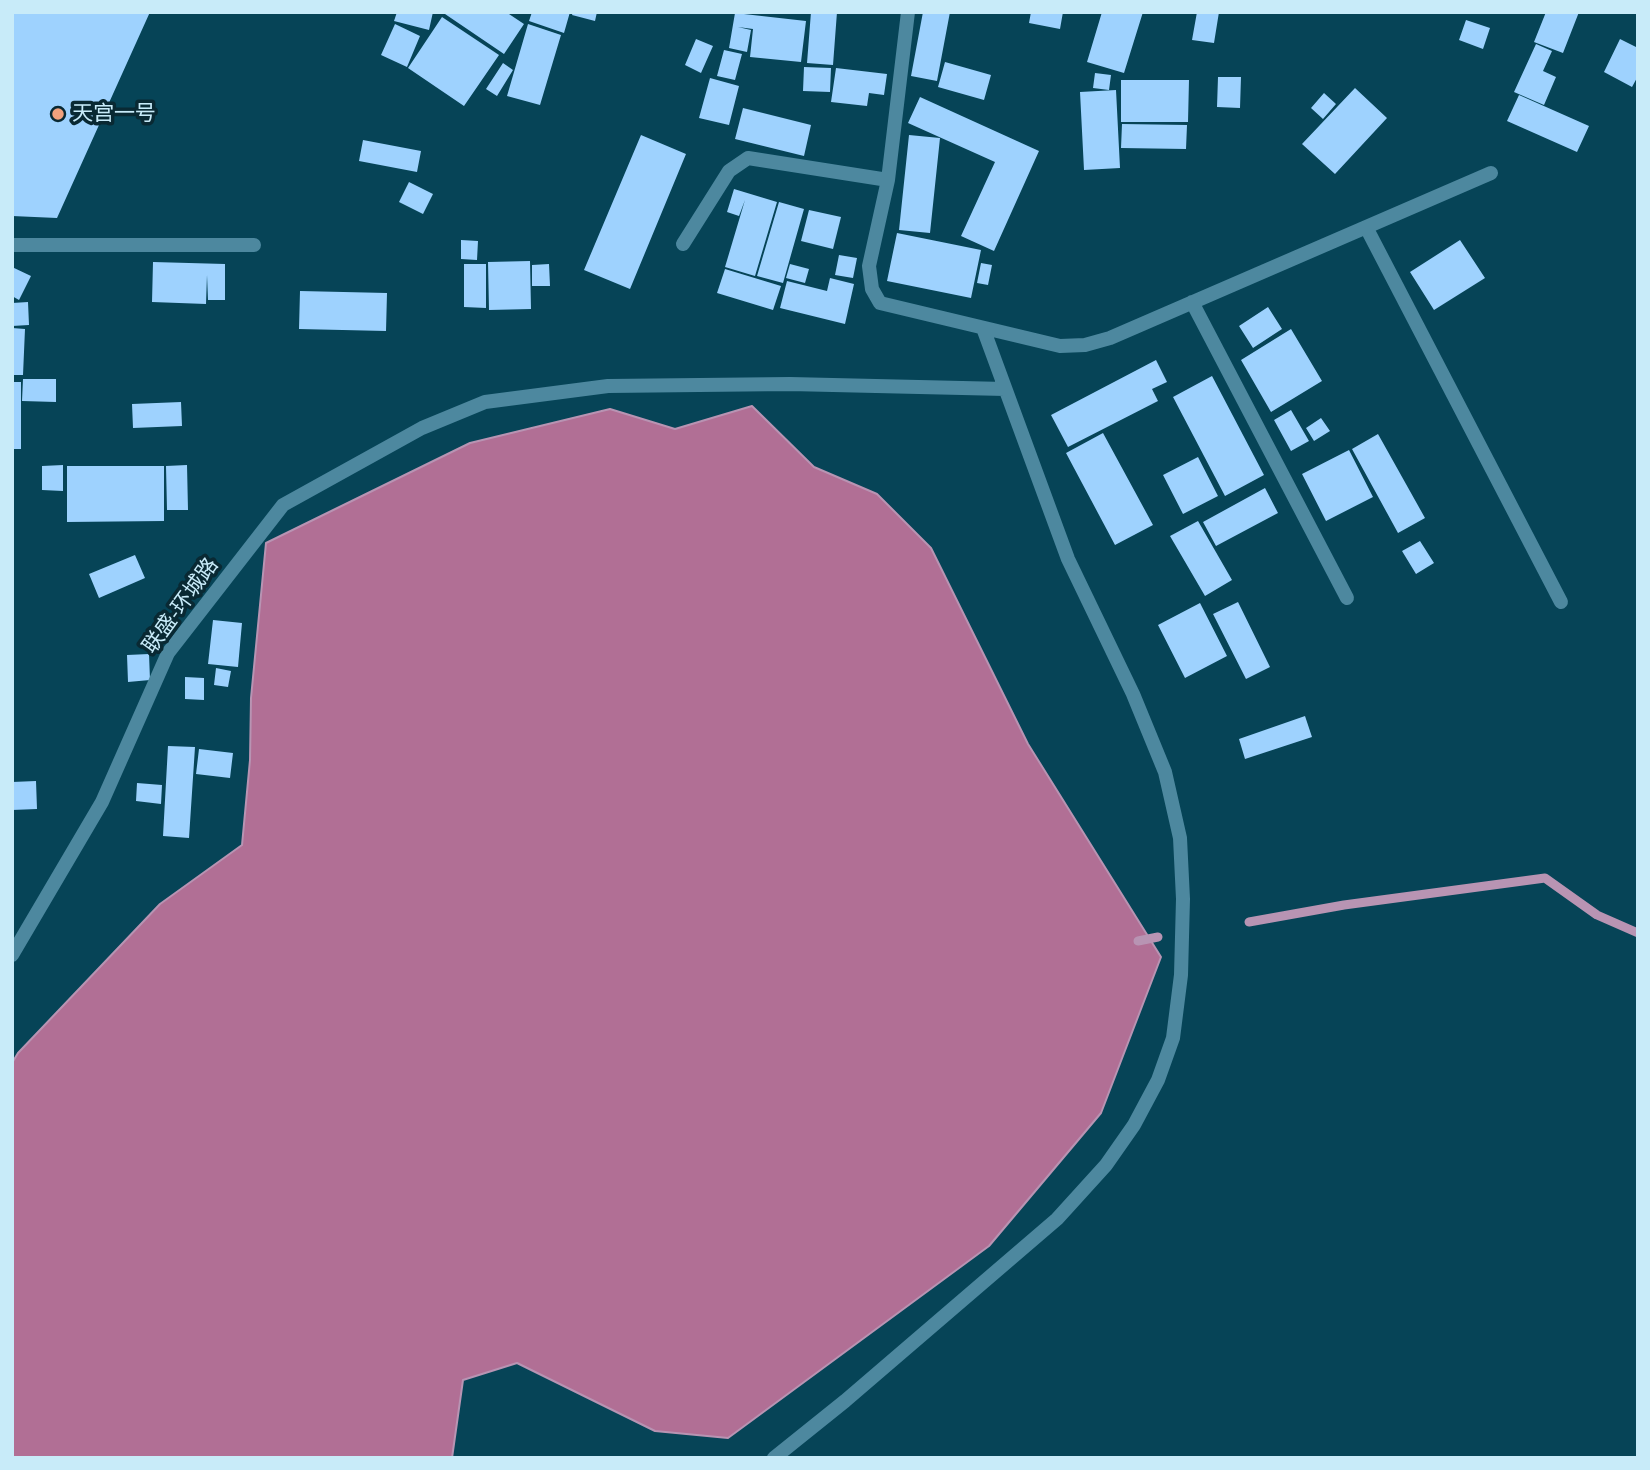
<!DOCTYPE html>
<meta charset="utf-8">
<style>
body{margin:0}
#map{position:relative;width:1650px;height:1470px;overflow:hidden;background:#064457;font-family:"Open Sans",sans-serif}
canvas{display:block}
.frame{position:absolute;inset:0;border:14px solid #c8ebf9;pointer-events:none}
</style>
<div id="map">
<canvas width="1650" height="1470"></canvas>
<div class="frame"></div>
</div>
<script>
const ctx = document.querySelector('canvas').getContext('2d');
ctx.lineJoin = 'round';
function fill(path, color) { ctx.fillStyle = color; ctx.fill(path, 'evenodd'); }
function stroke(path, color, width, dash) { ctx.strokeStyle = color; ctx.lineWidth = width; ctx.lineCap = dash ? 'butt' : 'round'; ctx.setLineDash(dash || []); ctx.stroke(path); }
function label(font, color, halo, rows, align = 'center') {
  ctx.font = font + ' "Open Sans","Noto Sans SC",sans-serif'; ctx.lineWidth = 7; ctx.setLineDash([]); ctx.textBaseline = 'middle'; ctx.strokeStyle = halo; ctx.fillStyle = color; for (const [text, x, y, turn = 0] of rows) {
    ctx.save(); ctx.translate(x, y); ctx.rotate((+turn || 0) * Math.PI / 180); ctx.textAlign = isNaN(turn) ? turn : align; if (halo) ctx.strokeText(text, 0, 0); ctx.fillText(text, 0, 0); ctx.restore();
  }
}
const water = new Path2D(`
 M752 406 814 467 877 494 931 548 1028 744 1161 957 1101 1113 989 1246 728 1438 655 1431 517 1363 463 1380 452 1458H12V1063L18 1053 160 904 242 845 250 760 251 698 266 543 470 443 610 409 675 429Z`);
const stream = new Path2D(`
 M1249 922 1344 905 1545 878 1597 915 1638 933
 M1138 941 1158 937`);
const building = new Path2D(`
 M12 12H150L57 218 12 216Z
 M397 12H433L429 30 394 21Z
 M446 12H506L524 24 504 54 445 14Z
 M532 12H570L564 33 529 21Z
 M573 12H597L595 21 572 15Z
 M811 12H837L833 65 807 63Z
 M923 12H950L937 81 911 76Z
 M1031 12H1063L1060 29 1029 23Z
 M1102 12H1143L1124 73 1087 62Z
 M1197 12H1219L1214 43 1192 40Z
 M1546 12H1579L1563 53 1534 42Z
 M735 13 806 21 801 62 750 57 753 29 738 27 751 30 747 52 729 48Z
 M442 17 499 55 464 106 408 68Z
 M1466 20 1490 28 1483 49 1459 40Z
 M395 24 420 36 407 67 381 55Z
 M528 24 561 35 540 105 507 96Z
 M696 39 713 46 701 73 685 65Z
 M1620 39 1638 48V76L1632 87 1604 72Z
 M1536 44 1552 51 1543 71 1556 77 1544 105 1514 92Z
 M724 50 742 54 735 80 717 76Z
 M945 62 991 75 984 100 938 87Z
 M503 63 513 70 497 96 486 89Z
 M804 67 831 68 830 92 803 91Z
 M836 68 887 74 884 95 869 93 867 106 831 102Z
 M1095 73 1111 75 1109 90 1093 88Z
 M1218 77H1241L1240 108 1217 107Z
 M710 78 739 86 729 125 699 118Z
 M1121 80H1189L1188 122H1121Z
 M1355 88 1387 118 1335 174 1302 144Z
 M1116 90 1120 168 1084 170 1080 92Z
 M1324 93 1336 104 1323 119 1311 108Z
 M1519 95 1589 126 1577 152 1507 121Z
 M920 97 1039 151 994 251 961 236 995 162 908 123Z
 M743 108 811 125 804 156 735 139Z
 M1122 124 1187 125 1186 149 1121 148Z
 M641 135 686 154 630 289 584 270Z
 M909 135 940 138 930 233 899 230Z
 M363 140 421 151 417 172 359 161Z
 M409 182 433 194 423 214 399 202Z
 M734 189 777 202 755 276 725 267 745 200 739 216 727 212Z
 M779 202 804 209 783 283 757 276Z
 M809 210 841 217 833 249 801 241Z
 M897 233 981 250 971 298 887 281Z
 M461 240 478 241 477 260 461 259Z
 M1460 240 1485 278 1434 310 1410 272Z
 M839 255 857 258 853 278 835 275Z
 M530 261 531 309 489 310 488 262Z
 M153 262 225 264V300H208L207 275 206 304 152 302Z
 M981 263 992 265 988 285 977 283Z
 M464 264H486V308L464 307Z
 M549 264 550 286H532V265Z
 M790 264 809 269 805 283 786 278Z
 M12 267 31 276 19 300 12 296Z
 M725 269 781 286 773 310 717 293Z
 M830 278 854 284 845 324 780 308 787 281 827 291Z
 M300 291 387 293 386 331 299 329Z
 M28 302 29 325 12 326V303Z
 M1268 307 1282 329 1253 348 1239 326Z
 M12 328 25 329 23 375H12Z
 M1291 329 1322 381 1271 412 1241 360Z
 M1156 360 1167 382 1152 389 1158 401 1068 447 1051 415Z
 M1212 376 1264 475 1225 496 1173 397Z
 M23 379H56V402L22 401Z
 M12 382H21V449H12Z
 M181 402 182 426 133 428 132 404Z
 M1291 410 1309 441 1291 451 1274 420Z
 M1321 418 1330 431 1314 441 1306 428Z
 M1103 433 1153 525 1115 545 1066 453Z
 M1378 434 1425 518 1398 533 1352 449Z
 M1349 450 1373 497 1326 521 1302 474Z
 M1198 457 1218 496 1183 514 1163 475Z
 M63 465V491L42 490V466Z
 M187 465 188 510H167L166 466Z
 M67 466H164V521L67 522Z
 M1265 488 1278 513 1216 546 1203 522Z
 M1198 521 1232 580 1205 596 1170 536Z
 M1420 541 1434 563 1416 574 1402 551Z
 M135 555 145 578 99 598 89 574Z
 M1238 602 1270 667 1246 679 1213 614Z
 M1200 603 1227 656 1185 678 1158 625Z
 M213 620 242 623 238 667 208 664Z
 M149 654 150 680 128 682 127 655Z
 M216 668 231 671 228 687 214 685Z
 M185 677 204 678V700L185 699Z
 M1305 716 1312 737 1245 759 1239 739Z
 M168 746 195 747 189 838 163 836Z
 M199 749 233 753 230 778 196 774Z
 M36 781 37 809 12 810V782Z
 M137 783 162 785 161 804 136 801Z`);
const street = new Path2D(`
 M908 12 888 180 869 266 872 289 880 303 1060 346 1085 345 1110 338 1491 173
 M1366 227 1561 602
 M683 244 729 171 748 158 888 180
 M12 245H254
 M1192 302 1347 598
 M12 955 102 802 168 653 283 505 422 428 485 402 608 386 790 384 1005 389
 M774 1458 845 1401 1057 1219 1106 1165 1134 1125 1158 1080 1173 1038 1181 975 1183 899 1180 838 1165 772 1133 694 1068 559 983 328`);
const markers = [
 [58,114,7,"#f1a17d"]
];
const poiNames = [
 ["天宫一号",72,114]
];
const streetNames = [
 ["联盛-环城路",181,606,-54]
];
fill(water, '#b16f95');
stroke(water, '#b894b3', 2);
stroke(stream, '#b894b3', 9);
fill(building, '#9ed2fe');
stroke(street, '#4d889f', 14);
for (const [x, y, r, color] of markers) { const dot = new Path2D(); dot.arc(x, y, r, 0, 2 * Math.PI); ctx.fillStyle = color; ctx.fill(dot); stroke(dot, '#092933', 2.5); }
label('21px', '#c8ebf9', '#092933', poiNames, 'left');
label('21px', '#c8ebf9', '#092933', streetNames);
</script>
